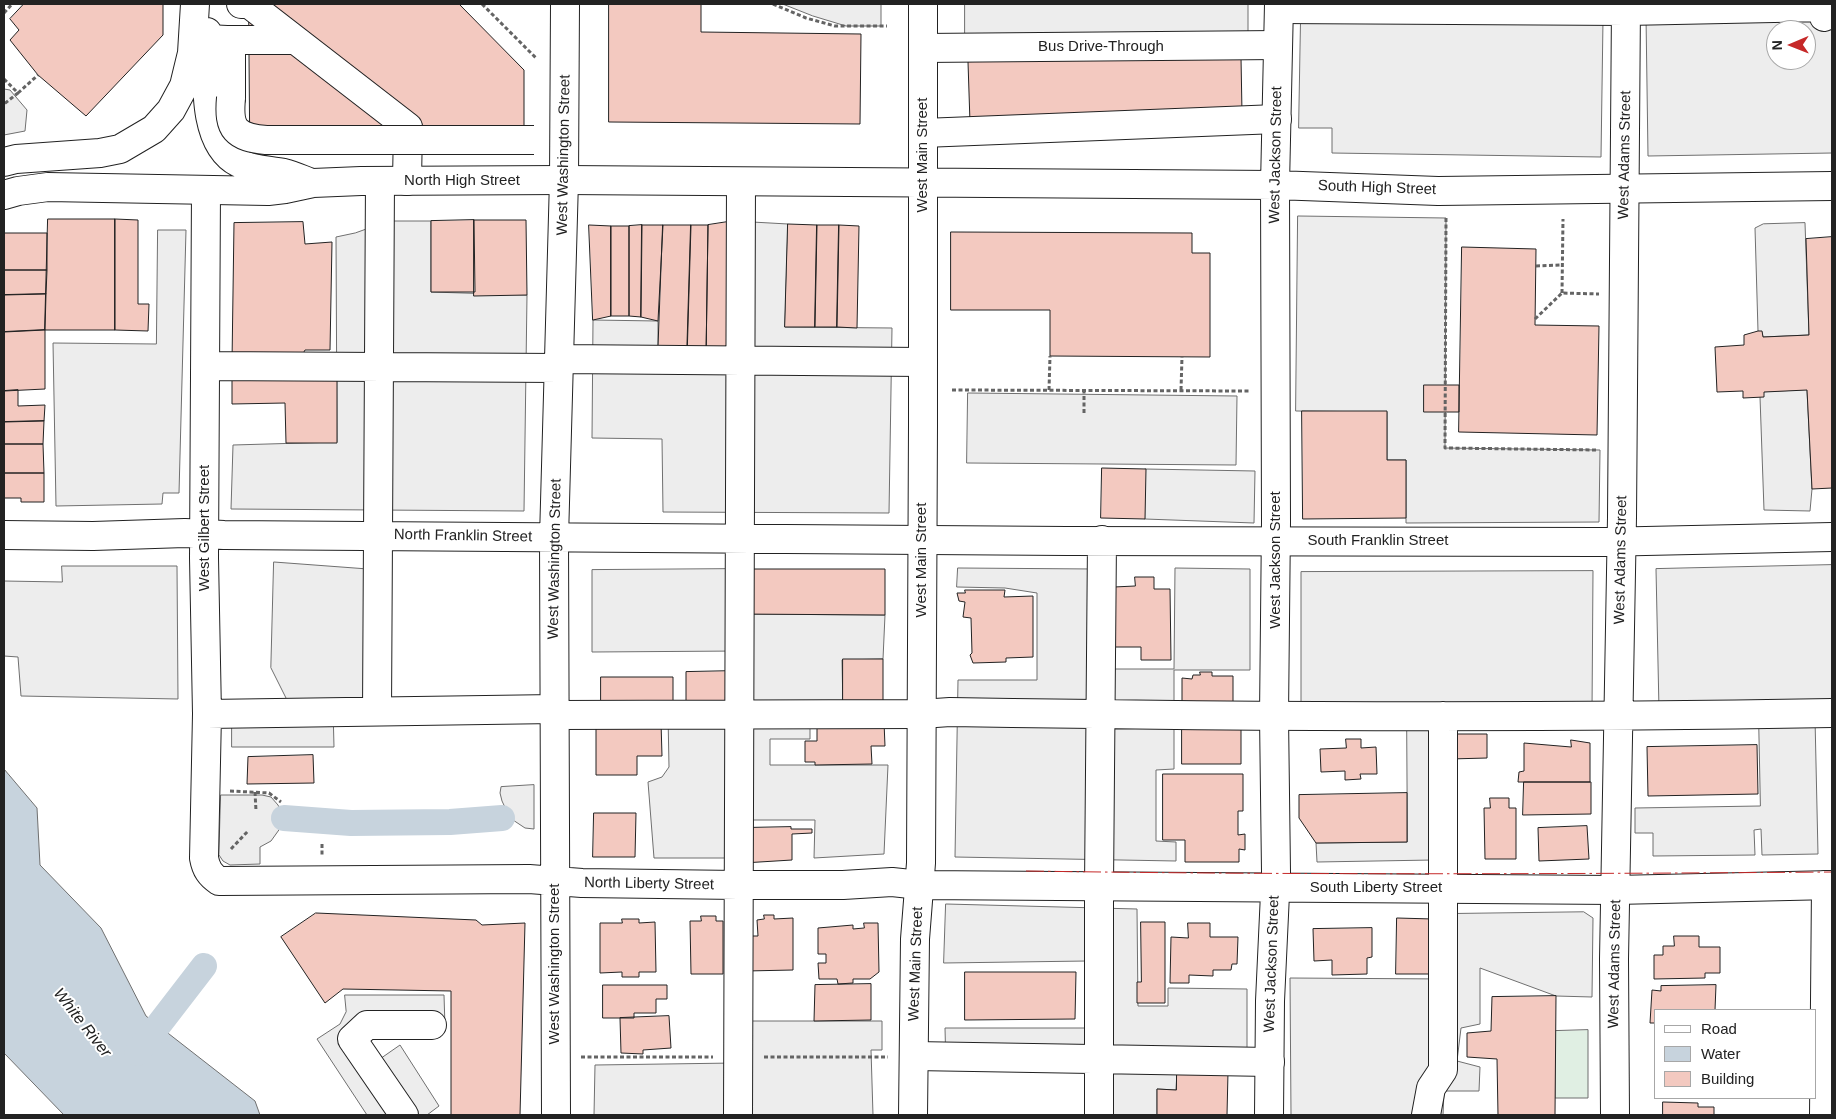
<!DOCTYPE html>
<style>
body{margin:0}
#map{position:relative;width:1836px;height:1119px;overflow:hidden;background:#fff;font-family:Helvetica,sans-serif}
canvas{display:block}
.frame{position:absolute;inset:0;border:5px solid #222;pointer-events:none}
.legend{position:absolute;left:1654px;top:1009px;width:162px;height:90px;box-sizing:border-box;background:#fff;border:1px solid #a7a7a7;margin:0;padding:6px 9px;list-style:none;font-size:15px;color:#222}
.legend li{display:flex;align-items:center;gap:10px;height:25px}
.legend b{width:25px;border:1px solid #a7a7a7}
.north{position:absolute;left:1766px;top:20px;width:50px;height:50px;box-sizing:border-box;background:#fff;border:1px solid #a7a7a7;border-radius:50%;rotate:269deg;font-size:14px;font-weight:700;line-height:20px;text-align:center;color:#222}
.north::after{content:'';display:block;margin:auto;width:18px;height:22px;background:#c62828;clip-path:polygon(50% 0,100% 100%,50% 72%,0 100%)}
</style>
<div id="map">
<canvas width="1836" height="1119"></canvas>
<div class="frame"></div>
<ul class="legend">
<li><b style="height:6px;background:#fff"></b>Road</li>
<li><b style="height:14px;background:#c7d3dd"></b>Water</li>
<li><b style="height:14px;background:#f3c9c0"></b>Building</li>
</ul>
<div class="north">N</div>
</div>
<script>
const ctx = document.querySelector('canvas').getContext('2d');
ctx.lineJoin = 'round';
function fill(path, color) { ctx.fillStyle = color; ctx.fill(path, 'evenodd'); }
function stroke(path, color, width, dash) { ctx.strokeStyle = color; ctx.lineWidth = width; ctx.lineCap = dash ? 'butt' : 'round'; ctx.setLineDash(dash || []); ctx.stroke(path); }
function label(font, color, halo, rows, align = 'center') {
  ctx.font = font + ' Helvetica,sans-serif'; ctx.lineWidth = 4; ctx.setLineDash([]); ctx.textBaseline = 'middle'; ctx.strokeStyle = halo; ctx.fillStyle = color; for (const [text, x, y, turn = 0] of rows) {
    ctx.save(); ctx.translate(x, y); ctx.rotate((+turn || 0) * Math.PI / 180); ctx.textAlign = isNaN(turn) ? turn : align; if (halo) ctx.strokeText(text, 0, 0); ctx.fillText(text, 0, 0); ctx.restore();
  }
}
const green = new Path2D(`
 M1588 1030V1098H1555V1031Z`);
const parking = new Path2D(`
 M783 4H881V26H846L813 16Z
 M965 4H1248V32L965 34Z
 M1832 4V153L1648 156 1646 16ZM1776 30H1806V60H1776Z
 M1301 16 1603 20 1601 157 1332 153V128H1299Z
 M4 89 10 90 27 110 25 131 4 135Z
 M1298 216 1446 218 1445 448 1600 450 1599 522 1406 523V460H1387V412L1296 411Z
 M389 221H431V292L527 295 524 511 231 509 233 445 337 442 336 237 355 233Z
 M734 221 788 224 785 327 892 328 889 513 663 512 662 439 592 438 593 320 658 321V357Z
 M1805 223 1809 335 1763 337 1762 332 1758 331 1755 228 1763 224Z
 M158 230H186L179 493H163L162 504 56 506 53 343 156 344Z
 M1807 390 1812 489 1810 511 1764 510 1760 397 1764 392Z
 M968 393 1237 396 1236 465 967 463Z
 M1145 469 1255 471 1254 523 1145 519Z
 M274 562 368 569 367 701 287 700 271 668Z
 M1832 565V706L1659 710 1656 569Z
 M62 566H177L178 699 21 696 18 657 4 656V581L62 582Z
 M958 568 1095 569 1094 669H1174L1175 568 1250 569V670H1174V769L1156 770V841L1176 842V861L955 857 958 680H1037V593L1005 588 957 587Z
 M735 569 736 614 885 615 883 659 842 660 843 709 810 708V739H770V765H888L884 854 814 858 815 820H731L730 858H654L648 782 662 777 669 767 668 715 739 714V651L592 652V570Z
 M1593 571 1592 712 1301 710V572Z
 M232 708H333L334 747H232Z
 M1407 716H1443L1433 860 1317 862 1316 843 1407 842Z
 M1759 718H1815L1818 854 1762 855 1761 829 1754 830 1755 855 1653 856V833H1635V808L1760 806Z
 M534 785V829L525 828 510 818 502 801 500 793 501 787Z
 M221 795H262L271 797 278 805 281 812V827L271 841 260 847V864L230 865 223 861 219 855Z
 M946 904 1137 909 1138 1006H1168V988L1247 989V1072H1177L1176 1090 1157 1089V1115H1099V1071L946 1069 945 1028H1087V961L944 963Z
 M1584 912 1593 918 1592 997 1556 996 1480 968V1024L1461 1028 1457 1061 1480 1067 1479 1091H1444L1443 1115H1291L1290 978 1449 979 1446 914Z
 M345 995H444L445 1027H363L377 1061 400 1045 439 1106 427 1115H367L317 1039 340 1024 346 1012Z
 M735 1021H882V1050H871L873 1115H594L595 1065 735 1063Z`);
const water = new Path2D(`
 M4 769 37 808 40 865 101 928 146 1016 255 1101 260 1115H64L4 1053Z`);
const canal = new Path2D(`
 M284 818 351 823 450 822 502 818
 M137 1053 204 966`);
const building = new Path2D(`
 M24 4H163V35L86 116 38 75 10 40 19 30 10 19Z
 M249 4H459L524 70V127L250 128Z
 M609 4H701V32L861 34 860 124 609 122Z
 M1241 57 1242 113 970 123 968 62Z
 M48 219H115V330H45Z
 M115 219 138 220V304H149L148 331 115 330Z
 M474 220H526L527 295 474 296Z
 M474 220 475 292H431V221Z
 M734 221 733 358H706L708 225Z
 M303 222 305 244 332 242 330 350H305L298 363 232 362 234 223Z
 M788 224 817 225 815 327H785Z
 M589 225 611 226V316L593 320Z
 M642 225H663L658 321 641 317Z
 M642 225 641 317 629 316V226Z
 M663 225H691L687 358 658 357Z
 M691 225H708L706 358H687Z
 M817 225H839L837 327H815Z
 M839 225 859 226 857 328 837 327Z
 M611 226H629V316H611Z
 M951 232 1192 233V253H1210V357L1050 356V310H951Z
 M4 233H47V270H4Z
 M1832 237V488L1812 489 1807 390 1764 392V397L1743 398V391L1717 392 1715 347 1744 345V335L1758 331H1762L1763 337 1809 335 1806 239Z
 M1462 247 1536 249 1535 325 1599 326 1597 435 1459 432Z
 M4 270H47L46 294 4 295Z
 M46 294 45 330 4 332V295Z
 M45 330V389L4 391V332Z
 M337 373V443H286L285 403 232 404V374Z
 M1424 385H1459V412H1424Z
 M18 390V406L45 405 44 421 4 422V391Z
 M1302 411H1387V460H1406V518L1303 519Z
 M44 421 43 444H4V422Z
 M4 444H43L44 473H4Z
 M1102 468 1146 469 1145 519 1101 518Z
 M4 473H44V502H21V498H4Z
 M735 569H885V615L735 614Z
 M1135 577H1154V589H1170L1171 660H1141V647H1115L1114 587 1135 586Z
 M965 590H1005L1004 597 1033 596V657L1006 658V662L973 663 970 655 972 653 971 618 963 617 965 602 959 601 957 593H965Z
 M843 659H883V709H843Z
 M733 671V702H686V672Z
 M1200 672H1212V676H1233V707H1182V678L1192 679 1193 675H1200Z
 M601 677H673V709L601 710Z
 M1182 719H1241V764H1182Z
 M661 722 662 756H637V775H596V723Z
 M884 722 885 746H871L872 764 815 765V762H805V741H817V723Z
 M1450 734H1487V758L1450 759Z
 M1346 739H1361V748L1376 747 1377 774H1360L1361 779 1345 780V771L1321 772 1320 749 1346 748Z
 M1571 740 1590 743V782H1518L1519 772 1524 771V743L1571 747Z
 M1757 745 1758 794 1648 796 1647 747Z
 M313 755 314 783 247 784 248 757Z
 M1163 774H1243V811H1238V835L1245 834V850L1239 849V862H1185V840H1163Z
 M1524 782H1591V814L1523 815Z
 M1407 793V842L1316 843 1299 818V795Z
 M1490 798H1509V808H1516V859H1485L1484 808H1490Z
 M594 813H636L635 857H593Z
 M1587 826 1589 859 1539 861 1538 828Z
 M791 827V829H812V833L792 834V860L743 863 742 828Z
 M316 913 476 920 482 925 525 923 520 1115H451V991L343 989 325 1003 281 937Z
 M764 915H774V919L793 918V970L746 971V936H758L757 920 764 919Z
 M701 916H716V921H723V974H691L690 921H701Z
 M1397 918 1433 919V974H1396Z
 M622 919H639V923L655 922 656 972H639V977H622V972L600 973V923H622Z
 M1141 922H1165V1003H1137V982H1141Z
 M864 923H878L879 972 870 979H853V983L838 984 837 979H819L818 963H826V954H818V928L853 925V929L864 928Z
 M1188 923H1210V937H1238L1237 964H1232L1231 970H1213V976L1189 975V983H1170L1171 937 1188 938Z
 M1372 928V957L1367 958V974L1332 975V960L1314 961 1313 929Z
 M1674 936H1699V947H1720V973H1705V978L1654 979V955H1663V946H1674Z
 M965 972H1076L1075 1019 965 1020Z
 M871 984V1020L814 1021 815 985Z
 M603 985H667V999H656V1013H634V1018H603Z
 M1716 985 1715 1010H1655V1023H1650L1652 990 1661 991V986Z
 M1556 996 1555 1115H1498L1497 1059 1467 1057V1033L1491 1031 1492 997Z
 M669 1016 671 1048 643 1050V1054L621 1053 620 1018Z
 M1177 1071 1228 1072 1227 1115H1157V1089L1176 1090Z
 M1663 1102 1698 1103V1107H1714V1115H1663Z`);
const path = new Path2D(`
 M482 4 536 58
 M773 4 806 18 835 26H887
 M4 13 12 4
 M4 79 18 93 4 104
 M18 93 38 75
 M1446 218 1445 448 1596 450
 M1536 266 1562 265
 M1562 293 1563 219
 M1535 319 1562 293 1599 294
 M952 390 1251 391
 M1049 390 1050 356
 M1181 390 1182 357
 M1084 413V390
 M230 791 269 793 281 802
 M255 792 256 811
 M322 844V855
 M231 849 248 831
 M581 1057H713
 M764 1057H888`);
const minor = new Path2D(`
 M241 4H249L408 127 407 181
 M1279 9 1626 11 1823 7 1824 17
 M207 39 227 40 231 50V98
 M227 40H295
 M923 48 1278 45
 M923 133 1277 119
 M206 190 204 558 207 714 204 858C206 869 210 875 219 881L529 879 582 883 738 885H843L892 882 920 885
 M560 359 923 362
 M206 366 559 368
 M4 535 93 536 185 533 224 535 1067 541 1599 542 1832 537
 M377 711 380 181
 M207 714 555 709
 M555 715 921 714 950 712C1244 717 1538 718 1832 713
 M914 1056 1270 1062
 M404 1115 352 1039 367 1025H432
 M556 1115 554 538 564 180 565 4
 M738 1115 741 182
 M1099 1115V887L1102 540
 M1426 1115 1431 1088 1443 1070V716
 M1615 1115 1614 959 1622 517 1626 4
 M1824 1115 1826 885`);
const major = new Path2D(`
 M207 32C208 70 199 143 239 163 252 170 269 170 284 173 292 175 301 179 309 182
 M4 162 16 159 100 153 120 149 154 129 171 110 184 86 192 53 195 4
 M4 195 18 191 48 187 268 191 285 189 313 183 361 181 564 180 1275 185 1438 191 1832 186
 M920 885 1616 890 1832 885
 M913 1115 915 939 921 863 923 425V4
 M1269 1115 1270 1001 1276 872 1274 716 1276 522 1275 185 1279 4`);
const minorBridge = new Path2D(`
 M231 98C228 130 236 137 266 140H534`);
const power = new Path2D(`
 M1026 871C1295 875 1564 874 1832 872`);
const streetNames = [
 ["Bus Drive-Through",1101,47],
 ["West Washington Street",564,155,-89],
 ["West Main Street",923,155,-90],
 ["West Jackson Street",1276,155,-89],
 ["West Adams Street",1625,155,-89],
 ["North High Street",462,181],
 ["South High Street",1377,188,2],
 ["West Gilbert Street",205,528,-90],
 ["North Franklin Street",463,536,1],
 ["South Franklin Street",1378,541],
 ["West Washington Street",555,559,-89],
 ["West Main Street",922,560,-90],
 ["West Jackson Street",1276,560,-90],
 ["West Adams Street",1621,560,-89],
 ["North Liberty Street",649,884,1],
 ["South Liberty Street",1376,888],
 ["West Washington Street",555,964,-90],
 ["West Main Street",916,964,-88],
 ["West Jackson Street",1272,964,-88],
 ["West Adams Street",1615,964,-89]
];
const waterNames = [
 ["White River",82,1023,52]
];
fill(green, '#e0efe3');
stroke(green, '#6f6f6f', 1);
fill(parking, '#ededed');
stroke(parking, '#6f6f6f', 1);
fill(water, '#c7d3dd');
stroke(water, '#6f6f6f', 1);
stroke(canal, '#c7d3dd', 26);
fill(building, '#f3c9c0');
stroke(building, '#222', 1);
stroke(minor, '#222', 30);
stroke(major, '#222', 30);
stroke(path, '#646464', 3, [4, 2.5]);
stroke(minor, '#fff', 28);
stroke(major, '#fff', 28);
stroke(minorBridge, '#222', 30, []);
stroke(minorBridge, '#fff', 28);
stroke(power, '#c62828', 1, [18, 4, 2.5, 4]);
label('15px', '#222', '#fff', streetNames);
label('italic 16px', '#222', '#fff', waterNames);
</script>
